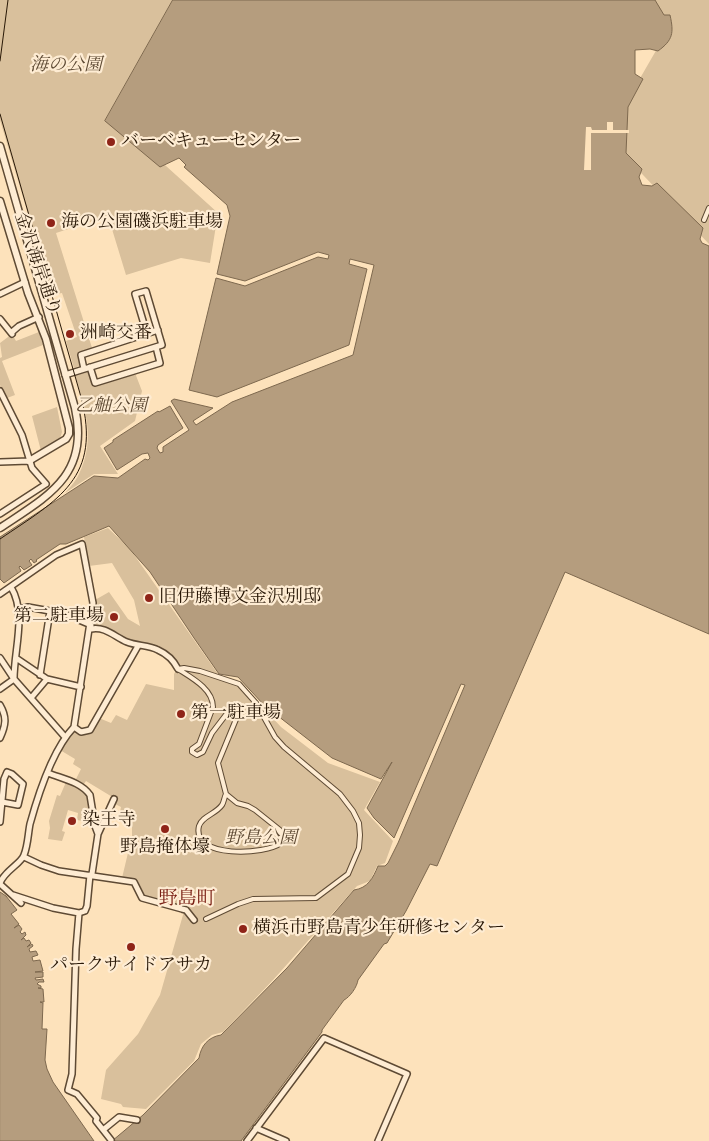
<!DOCTYPE html>
<meta charset="utf-8">
<style>
body{margin:0}
canvas{display:block;background:#fde2bb}
</style>
<canvas width="709" height="1141"></canvas>
<script>
const ctx = document.querySelector('canvas').getContext('2d');
ctx.lineJoin = 'round';
function fill(path, color) { ctx.fillStyle = color; ctx.fill(path, 'evenodd'); }
function stroke(path, color, width, dash) { ctx.strokeStyle = color; ctx.lineWidth = width; ctx.lineCap = dash ? 'butt' : 'round'; ctx.setLineDash(dash || []); ctx.stroke(path); }
function label(font, color, halo, rows, align = 'center') {
  ctx.font = font + ' "IM FELL Great Primer","Noto Serif JP",serif'; ctx.lineWidth = 4.5; ctx.setLineDash([]); ctx.textBaseline = 'middle'; ctx.strokeStyle = halo; ctx.fillStyle = color; for (const [text, x, y, turn = 0] of rows) {
    ctx.save(); ctx.translate(x, y); ctx.rotate((+turn || 0) * Math.PI / 180); ctx.textAlign = isNaN(turn) ? turn : align; if (halo) ctx.strokeText(text, 0, 0); ctx.fillText(text, 0, 0); ctx.restore();
  }
}
const green = new Path2D(`
 M0 0H185L113 118 218 213 210 263 181 258 126 275 108 216 56 233 93 351 79 355 82 365 74 368 66 341 77 337 62 293 52 295 0 120Z
 M651 0H709V244L622 153 624 106 665 35Z
 M39 332 43 345 2 361 15 395 7 398 0 385V358L2 357 0 343 12 334 16 341Z
 M89 370 95 386 135 373 142 391 135 421 100 446 118 474H94L65 493C70 487 76 481 79 474 96 439 85 409 75 375Z
 M57 407 62 432 60 439 41 451 32 416Z
 M108 528 130 549 218 674 238 680 281 727 328 763 380 782 364 810 393 841 385 863 377 866 370 881 357 886 273 980 223 1032 212 1035 201 1044 194 1061 146 1109 123 1107 121 1104 101 1099 106 1070 138 1034 160 995 185 908 144 897 136 882 122 878 132 836V822H124L127 815 120 812 121 807 113 803 114 798 86 781 84 784 75 781 81 769 73 764 75 759 60 750 66 738 75 730 92 731 99 718 111 723 116 715 127 720 146 684 174 690V674L179 665 160 647 133 641 109 628 94 625 95 600 109 592 128 619 140 626 134 600 112 563 89 566 84 537Z
 M66 782C93 791 89 797 93 823L77 820 78 813 68 810 62 831 65 832 62 841 48 839 50 828 49 821 57 795 60 796Z`);
const water = new Path2D(`
 M173 0H655L664 15H670C674 33 673 40 658 51L650 49 635 50V74L643 79 628 107 626 153 642 169 639 177 642 185 652 186 657 183 703 228 700 239 702 243 709 246V634L565 572 437 866 430 864 406 911 387 943 384 944 358 980C357 987 350 997 344 1000L322 1030V1032L241 1141H112L143 1115 199 1058C201 1046 208 1037 221 1035L287 968 354 890C368 888 373 878 378 866H385L388 863 398 843 465 685 461 684 394 838 374 818 367 808 392 762 381 779 332 758 278 716 276 718 238 677 219 674 194 638 150 572 109 526 66 544H60L36 560 37 561 34 563 31 559 29 561 32 565 24 570 20 566 19 567 21 571 4 583 0 579V537L94 476 118 478 145 459 148 460 150 458 148 453 142 454 117 470 104 448 113 442V440L158 411 159 412 170 406 183 428 158 445 157 448 160 453 163 452V447L189 430 171 401 174 399 213 408 193 421 196 425 232 402 353 355 374 265 350 259 349 264 367 269 349 345 217 397 189 390 216 278 245 286 318 257 328 259 329 255 318 252 245 281 217 274 230 216 227 205 184 167 186 165 179 158 160 167 105 121Z
 M0 892 6 896 17 910 11 914 19 924 14 928 19 925 22 929 20 932 22 934 25 932 26 935 21 940 24 938 26 941 29 940 31 943 27 947 32 944 33 946 29 949 30 952 36 951 38 955 32 957 33 961 40 960 43 971 35 972H43V977L35 978 36 980 43 979 44 982H39L37 984 41 986V988H38L43 989 44 1002H40L43 1003 42 1029H47L45 1060 47 1069 53 1082 94 1141H0Z`);
const pier = new Path2D(`
 M607 122H613V130H629V133H591V170H584L586 127H591L592 130H607Z`);
const pedestrian = new Path2D(`
 M704 220 709 208
 M178 669C192 678 213 689 213 707L199 744 192 749V752L197 755 203 752 212 733 228 712 230 710 235 711 237 717 218 763 226 794 237 803 248 806 255 810 280 830 281 843C266 855 191 859 199 826 202 816 216 814 222 805 224 802 224 798 226 794
 M178 669 184 668 200 671 239 684 256 703 275 737 284 747 340 794 353 811 359 823 360 835 359 848 348 874 316 898 253 899 238 904 206 919`);
const minor = new Path2D(`
 M0 294 25 282
 M0 319 12 334
 M12 332 19 326 39 317
 M90 367 95 383 160 363 156 347
 M84 369 81 355 158 330
 M65 375 162 345 146 291 135 294 147 334
 M0 391 22 435 32 468 46 484 0 514
 M0 462 29 461
 M0 594 56 555 82 544 93 603 74 727C53 749 38 795 30 824 28 834 28 845 24 855 21 864 5 870 0 883
 M19 609 28 607 50 611 40 675
 M65 614 77 618 79 620 91 625
 M91 629C105 626 115 637 127 642 137 646 149 645 158 650 167 654 174 661 178 669
 M0 658 14 679 65 737
 M16 658 47 679 81 687
 M0 689 14 679C14 649 27 614 11 587
 M31 698 47 679
 M0 705C7 717 6 725 0 738
 M74 727 81 732 90 730 138 646
 M48 773C63 779 81 782 90 795L95 826 98 834
 M0 822 4 779 7 772 12 774 23 784 18 805 2 802
 M24 857 41 865 59 871 134 882 142 898 182 909 186 910 194 920
 M92 874 98 834 114 799
 M0 884 21 903
 M13 895 53 908 79 913 76 949 72 1074 68 1090 77 1094 97 1118 96 1121 111 1140
 M79 913 85 911 87 906 90 875
 M256 1128 286 1141
 M103 1130 119 1117 137 1120
 M247 1141 324 1038 407 1074 378 1141`);
const tertiary = new Path2D(`
 M0 146 75 408C90 475 48 496 0 528
 M0 201 28 293 46 339 69 428V434L66 439 29 461`);
const tram = new Path2D(`
 M0 61 8 0
 M0 114 81 397C102 478 59 499 0 539`);
const markers = [
 [111,142,5,"#8f2418"],
 [51,223,5,"#8f2418"],
 [70,334,5,"#8f2418"],
 [149,598,5,"#8f2418"],
 [114,617,5,"#8f2418"],
 [181,714,5,"#8f2418"],
 [72,821,5,"#8f2418"],
 [165,829,5,"#8f2418"],
 [243,929,5,"#8f2418"],
 [131,947,5,"#8f2418"]
];
const parkNames = [
 ["海の公園",66,66],
 ["乙舳公園",111,407],
 ["野島公園",261,839]
];
const poiNames = [
 ["バーベキューセンター",121,142],
 ["海の公園磯浜駐車場",61,223],
 ["洲崎交番",80,334],
 ["旧伊藤博文金沢別邸",159,598],
 ["第二駐車場",104,617,"right"],
 ["第一駐車場",191,714],
 ["染王寺",82,821],
 ["野島掩体壕",165,848,"center"],
 ["横浜市野島青少年研修センター",253,929],
 ["パークサイドアサカ",131,966,"center"]
];
const streetNames = [
 ["金沢海岸通り",37,264,71]
];
const neighbourhoodNames = [
 ["野島町",187,899]
];
fill(green, '#d9c09c');
fill(water, '#b59d7e');
stroke(water, '#7d684e', 1);
fill(pier, '#fde2bb');
stroke(pedestrian, '#5e4a34', 6);
stroke(minor, '#5e4a34', 8);
stroke(tertiary, '#5e4a34', 9);
stroke(pedestrian, '#feecd3', 4);
stroke(minor, '#feecd3', 5);
stroke(tertiary, '#feecd3', 6);
stroke(tram, '#291807', 1);
for (const [x, y, r, color] of markers) { const dot = new Path2D(); dot.arc(x, y, r, 0, 2 * Math.PI); ctx.fillStyle = color; ctx.fill(dot); stroke(dot, '#feecd3', 2); }
label('italic 18px', '#5e4a34', '#feecd3', parkNames);
label('18px', '#291807', '#feecd3', poiNames, 'left');
label('18px', '#291807', '#feecd3', streetNames);
label('19px', '#7a1f14', '#feecd3', neighbourhoodNames);
</script>
